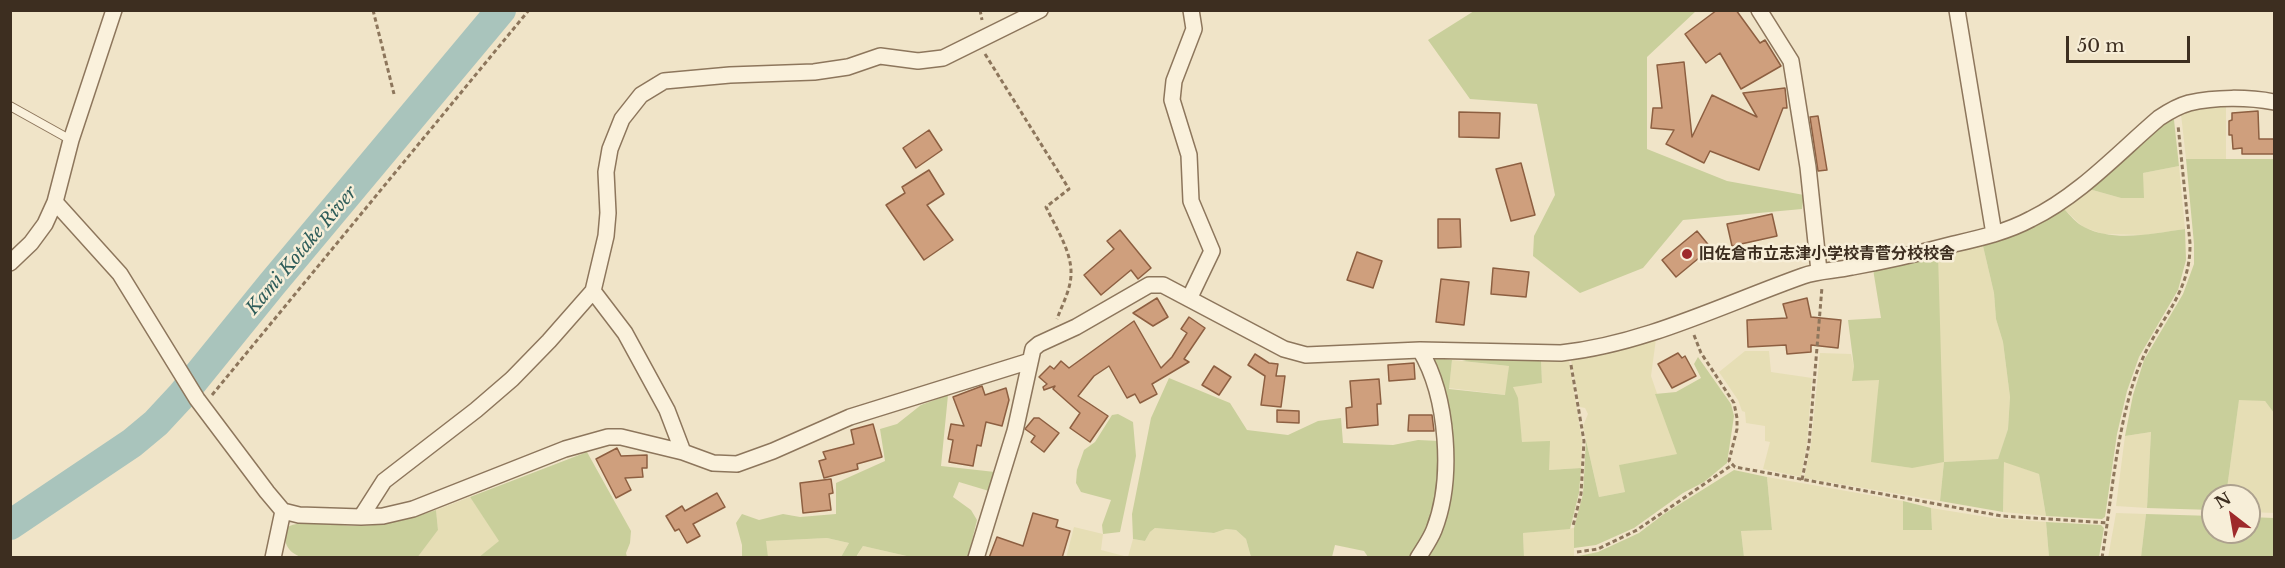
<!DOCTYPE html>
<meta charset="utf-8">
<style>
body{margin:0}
#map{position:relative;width:2285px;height:568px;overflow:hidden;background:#f0e4c8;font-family:"Libre Baskerville",serif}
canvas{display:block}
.frame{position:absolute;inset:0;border:12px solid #3d2e20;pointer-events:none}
.north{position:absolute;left:2201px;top:484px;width:60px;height:60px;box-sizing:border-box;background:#f7eed8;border:2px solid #ada18e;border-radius:50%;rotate:329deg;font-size:16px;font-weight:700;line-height:24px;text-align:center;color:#3d2e20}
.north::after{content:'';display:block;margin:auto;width:21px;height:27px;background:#9e2a2b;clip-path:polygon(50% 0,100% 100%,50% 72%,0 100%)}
.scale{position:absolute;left:2066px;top:36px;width:124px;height:27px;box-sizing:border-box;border:3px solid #3d2e20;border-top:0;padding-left:8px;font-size:18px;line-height:21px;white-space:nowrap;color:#3d2e20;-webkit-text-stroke:4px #f7eed8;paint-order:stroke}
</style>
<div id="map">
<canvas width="2285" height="568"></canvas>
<div class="frame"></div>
<div class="north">N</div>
<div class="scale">50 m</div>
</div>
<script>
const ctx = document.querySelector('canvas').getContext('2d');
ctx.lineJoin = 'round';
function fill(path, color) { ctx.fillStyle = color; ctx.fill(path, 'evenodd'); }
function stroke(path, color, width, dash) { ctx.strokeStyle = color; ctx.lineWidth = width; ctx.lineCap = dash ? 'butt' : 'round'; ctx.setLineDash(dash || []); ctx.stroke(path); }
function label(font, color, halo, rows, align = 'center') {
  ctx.font = font + ' "Libre Baskerville","Noto Sans JP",serif'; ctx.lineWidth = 5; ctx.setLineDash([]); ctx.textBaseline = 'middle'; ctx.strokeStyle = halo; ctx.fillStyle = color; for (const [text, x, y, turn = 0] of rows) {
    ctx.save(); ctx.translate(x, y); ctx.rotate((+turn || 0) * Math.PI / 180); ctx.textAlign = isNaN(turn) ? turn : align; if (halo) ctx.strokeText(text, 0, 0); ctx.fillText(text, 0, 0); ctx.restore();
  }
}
const farmland = new Path2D(`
 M2226 106V159H2186L2181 114 2187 110Z
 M2179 166 2185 229 2145 235 2103 234 2083 227 2064 209 2089 189 2121 198H2143V173Z
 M1983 246 1994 293 1996 319 2003 342 2010 397 2008 429 1998 459 1944 462 1940 501 1804 478 1811 444 1820 353 1851 354 1854 367 1879 379 1878 405 1894 465 1912 468 1938 254Z
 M1656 339 1651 376 1678 454 1620 465 1625 492 1599 497 1583 426 1588 414 1585 408 1580 407 1571 360 1626 349Z
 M1745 351H1769L1771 372 1812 378 1807 443 1801 477 1763 469 1770 442 1765 441V426L1746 423 1745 412 1742 411 1738 400 1719 372Z
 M1452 360 1509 366 1506 395 1449 388Z
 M1541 360H1569L1582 441 1581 468 1549 470 1522 442 1513 386 1542 383Z
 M2239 399 2265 401 2274 413V513L2249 512V496H2226Z
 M2151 432 2147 508 2116 506 2125 436Z
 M2004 461 2039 474 2046 516 2003 512Z
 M1767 477 1903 501V529L1932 530 1931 508 1993 518 2046 522 2049 557H1744L1741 531 1772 530Z
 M470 497 500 541 479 557 417 558 438 530 436 510Z
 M2116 513 2146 514 2141 557 2108 558Z
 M1074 527 1103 534 1101 550 1128 557 1133 539 1145 541 1150 532 1155 528 1214 533 1226 529 1236 530 1246 539 1251 557 1066 558Z
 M1574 528V557H1524L1523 533Z
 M827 538 849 543 841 557 768 558 765 541Z
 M863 546 911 557 856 558Z`);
const green = new Path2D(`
 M1474 11H1696L1647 57V149L1727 181 1804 195 1802 209 1683 220 1643 268 1580 293 1533 256 1534 236 1555 195 1537 104 1470 99 1428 40Z
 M2170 119 2174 120 2179 166 2143 173 2144 198H2121L2089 189Z
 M2186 159H2274V413L2265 401 2239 400 2226 496H2213V510L2147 508 2151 432 2125 436 2133 395 2144 360 2183 294 2194 264V244Z
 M2064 209C2070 215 2077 224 2084 227 2115 243 2154 233 2185 229L2186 260 2178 290 2139 357 2127 391 2117 434 2105 517 2102 519 2046 516 2039 474 2004 462 2003 512 1940 501 1944 462 1912 468 1871 462 1879 380 1852 381 1854 367 1848 320 1881 318 1873 269 1938 254 1944 462 1998 459 2008 429 2010 397 2003 342 1996 319 1994 293 1983 246 2021 233Z
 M1430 357 1452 360 1449 389 1505 395 1509 366 1462 361 1471 359 1541 360 1542 383 1513 387 1518 398 1522 442 1550 441 1549 470 1581 468 1579 493 1570 529 1523 533 1524 557 1423 558 1446 501Z
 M1698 357 1731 404 1734 416 1727 463 1704 482 1683 493 1634 528 1596 545 1574 548V528L1583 494 1586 440 1599 497 1625 492 1619 465 1677 454 1655 394 1676 392 1701 378 1694 364Z
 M1169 378 1230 403 1247 430 1288 435 1318 421 1341 418 1343 443 1393 445 1418 440 1439 441 1437 513 1413 557H1368L1364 551 1335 545 1332 557H1251L1246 539 1236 530 1226 529 1214 533 1155 528 1150 532 1145 541 1133 539 1132 514 1151 418Z
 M948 395 941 466 995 472 989 491 959 482 953 497 971 510 977 520 968 557H911L863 546 856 557H841L849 543 827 538 766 541 768 557H742V545L736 523 742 514 759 520 783 514 800 517 836 514V483L885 461 880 429 897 424 921 405Z
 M1118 414 1133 422 1136 456 1120 532 1103 534 1102 525 1111 500 1081 492 1076 483 1077 470 1084 450 1095 442 1112 415Z
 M587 452 631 531 630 543 626 553 627 557H479L499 541 470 497Z
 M1734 470 1767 477 1772 530 1741 531 1744 557H1574L1598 552 1639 533 1664 514Z
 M1903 501 1931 508 1932 530H1903Z
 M436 510 438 530 417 558 301 557C287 552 282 541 287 527 310 517 337 527 362 526 388 525 411 518 436 510Z
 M2146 514 2213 516V532H2249V517L2274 518V557H2141Z
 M2046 522 2101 525 2104 528 2099 557H2049Z`);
const river = new Path2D(`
 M10 525 132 443 156 423 182 395 272 284 501 10`);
const building = new Path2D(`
 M1717 10H1736L1760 43 1765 40 1781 66 1741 89 1720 53 1706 63 1685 34Z
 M1684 62 1692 137 1712 95 1757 117 1743 93 1785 88 1787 108H1783L1759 170 1710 151 1704 163 1666 144 1674 130 1651 128 1653 108H1662L1657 65Z
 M2258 111 2259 139H2274V154H2242V148L2233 149 2232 135H2229V121L2232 120V113Z
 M1459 112 1500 113 1499 138 1459 137Z
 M1818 116 1827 170 1818 171 1810 117Z
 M929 130 942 150 916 168 903 148Z
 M1521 163 1535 215 1511 221 1496 169Z
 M929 170 944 194 927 205 953 240 924 260 886 205 905 193 902 187Z
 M1772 214 1777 236 1732 246 1727 224Z
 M1438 219H1460L1461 247 1438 248Z
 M1120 230 1151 268 1138 279 1131 270 1101 295 1084 275 1114 249 1107 241Z
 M1697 231 1711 248 1676 277 1662 260Z
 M1357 252 1382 261 1373 288 1347 280Z
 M1493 268 1529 272 1526 297 1491 294Z
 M1441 279 1469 282 1464 325 1436 322Z
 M1157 298 1168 317 1153 326 1133 313Z
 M1807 298 1811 317 1841 320 1838 348 1811 345V352L1787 354 1786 345 1748 347 1747 320 1787 318 1783 304Z
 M1189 317 1205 328 1184 359 1189 362 1152 384 1157 394 1140 403 1135 394 1127 398 1109 366 1094 376 1078 396 1108 416 1090 442 1070 428 1080 413 1053 389 1055 386 1044 390 1043 387 1047 384 1039 377 1050 366 1054 369 1061 361 1069 368 1134 321 1161 368 1172 357 1187 333 1181 329Z
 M1678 353 1682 358 1685 356 1696 376 1672 388 1658 364Z
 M1255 354 1269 363 1278 364 1276 376H1285L1281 407 1261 405 1265 376 1248 365Z
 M1414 363 1415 379 1389 381 1388 365Z
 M1214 366 1231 377 1219 395 1202 385Z
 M1379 379 1381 404H1377L1378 425 1347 428 1346 408 1352 407 1350 381Z
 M982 386 985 395 1006 388 1009 400 1002 426 986 422 981 446 977 445 973 466 949 462 953 440 948 439 951 424 964 426 953 397Z
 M1277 410 1299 411V423L1277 422Z
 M1409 415H1432L1434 431H1408Z
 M1034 418H1039L1059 433 1044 452 1031 442 1035 436 1025 429Z
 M873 424 882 457 857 464 858 469 824 478 819 461 826 459 823 452 854 444 851 430Z
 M617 448 621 456 647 455V468H642L643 477 625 478 631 490 616 498 596 459Z
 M831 479 833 493 829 494 831 510 803 513 800 483Z
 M717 493 725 507 693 524 700 536 687 543 679 529 675 531 666 516 682 506 685 511Z
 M1033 513 1058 520 1056 527 1070 531 1062 558H989L997 537 1023 546Z`);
const path = new Path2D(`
 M373 10 394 94
 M980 10 982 20
 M985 54 1069 189 1046 207C1055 226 1072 252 1071 274 1071 289 1062 305 1057 319
 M1694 335 1701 353 1734 403 1737 418V429L1729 461 1735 467 2002 516 2108 523
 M1571 365 1584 441 1581 494 1573 526
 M212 395 529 10
 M1802 480 1809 444 1822 287
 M1577 552 1598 549 1637 530 1732 465
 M2102 558C2111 503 2115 447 2130 394 2133 383 2137 370 2142 360 2160 318 2191 293 2190 243L2178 125`);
const lane = new Path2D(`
 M10 106 71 140`);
const street = new Path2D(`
 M1759 10 1791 61 1808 167 1819 271
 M1957 10 1994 234
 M55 202 120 274 197 399 267 492 283 511 299 515 361 517 383 516 413 509 565 449 608 437H621L683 452 713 463 737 464 773 451 850 417 1030 361
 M10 263 31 243 45 224 55 202 71 140 114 10
 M593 291 625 333 667 410 683 452
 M1189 299 1212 251 1191 201 1189 155 1172 100 1174 81 1194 29 1191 10
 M361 517 384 481 476 410 512 379 549 341 593 291 606 236 608 213 606 172 610 149 622 119 641 95 664 81 730 75 814 72 848 67 880 56 918 61 943 58 1040 10
 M273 558 283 511
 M976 558 1015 431 1033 349 1039 344 1076 327 1149 285H1163L1284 349 1306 355 1420 350 1561 353C1645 344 1724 304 1803 276 1819 270 1835 271 1852 267 1886 261 1920 253 1954 244 1980 238 2007 232 2031 219 2080 195 2118 153 2159 118 2168 112 2178 106 2189 103 2215 97 2248 97 2274 102
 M1418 558C1424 548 1430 540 1434 530 1454 479 1448 397 1420 350`);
const markers = [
 [1687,254,6,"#9e2a2b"]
];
const poiNames = [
 ["旧佐倉市立志津小学校青菅分校校舎",1699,254]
];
const waterNames = [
 ["Kami Kotake River",302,251,-50]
];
fill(farmland, '#e6deb5');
fill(green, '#c9cf9b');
stroke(river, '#a9c4bc', 30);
fill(building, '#cf9f7d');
stroke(building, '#8d5f41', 1.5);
stroke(lane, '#8d765c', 10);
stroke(street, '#8d765c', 18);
stroke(path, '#8d765c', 3, [4.5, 3]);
stroke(lane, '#faf1dc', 8);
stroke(street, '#faf1dc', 15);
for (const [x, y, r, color] of markers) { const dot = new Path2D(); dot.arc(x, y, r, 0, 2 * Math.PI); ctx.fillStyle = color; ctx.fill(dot); stroke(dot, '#f7eed8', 2); }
label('bold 16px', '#3d2e20', '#f7eed8', poiNames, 'left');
label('italic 18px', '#2f5d5a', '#f7eed8', waterNames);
</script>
